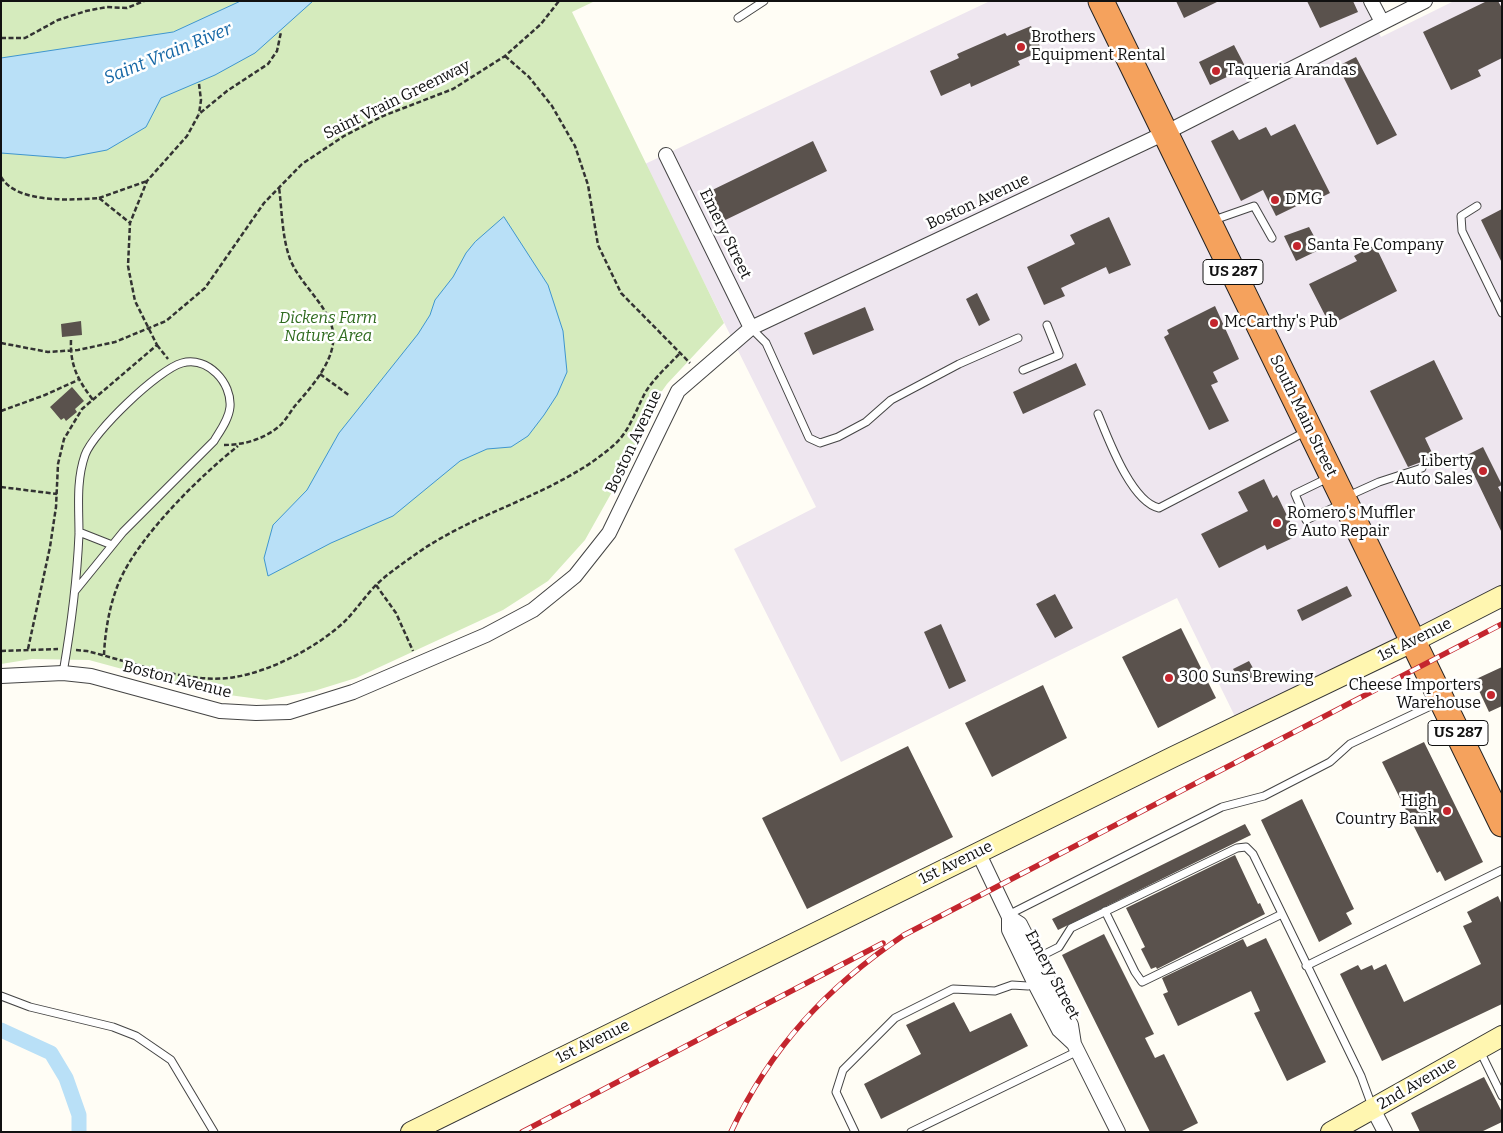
<!DOCTYPE html>
<style>
body{margin:0}
#map{position:relative;width:1503px;height:1133px;overflow:hidden;background:#fffdf5;font-family:Bitter,serif}
canvas{display:block}
.frame{position:absolute;inset:0;border:2px solid #111;pointer-events:none}
</style>
<div id="map">
<canvas width="1503" height="1133"></canvas>
<div class="frame"></div>
</div>
<script>
const ctx = document.querySelector('canvas').getContext('2d');
ctx.lineJoin = 'round';
function fill(path, color) { ctx.fillStyle = color; ctx.fill(path, 'evenodd'); }
function stroke(path, color, width, dash) { ctx.strokeStyle = color; ctx.lineWidth = width; ctx.lineCap = dash ? 'butt' : 'round'; ctx.setLineDash(dash || []); ctx.stroke(path); }
function label(font, color, halo, rows, align = 'center') {
  ctx.font = font + ' Bitter,serif'; ctx.lineWidth = 5; ctx.setLineDash([]); ctx.textBaseline = 'middle'; ctx.strokeStyle = halo; ctx.fillStyle = color; for (const [text, x, y, turn = 0] of rows) {
    ctx.save(); ctx.translate(x, y); ctx.rotate((+turn || 0) * Math.PI / 180); ctx.textAlign = isNaN(turn) ? turn : align; if (halo) ctx.strokeText(text, 0, 0); ctx.fillText(text, 0, 0); ctx.restore();
  }
}
const industrial = new Path2D(`
 M990 1H1362L1381 37 1454 1H1502V607L1244 735 1177 598 841 762 734 549 816 507 645 164Z`);
const green = new Path2D(`
 M1 1H595L572 12 724 323 667 384 645 415 631 458 585 540 548 581 503 610 356 678 314 691 266 700 207 692 89 660 32 659 1 664Z`);
const water = new Path2D(`
 M241 1H313L255 53 215 75 161 98 146 127 107 150 65 158 1 153V58L173 32Z
 M504 217 548 285 563 331 567 372 557 395 544 415 528 436 511 447 487 449 460 461 393 516 331 543 268 576 264 558 273 525 307 490 339 433 418 334 430 315 435 300 453 277 466 253 475 242Z`);
const canal = new Path2D(`
 M1 1030 51 1053 66 1078 79 1115V1132`);
const building = new Path2D(`
 M1176 1H1219L1184 18Z
 M1307 1H1353L1358 12 1320 28Z
 M1487 1H1498L1502 8V58L1478 70 1481 76 1451 90 1423 32Z
 M1031 26 1042 51 1018 61 1020 65 971 87 970 83 941 96 930 71 959 58 957 54 1005 33 1007 36Z
 M1234 45 1246 68 1210 85 1199 62Z
 M1356 57 1397 135 1377 145 1338 66Z
 M1295 124 1330 193 1312 202 1311 199 1276 216 1263 190 1241 201 1211 141 1233 130 1239 140 1266 127 1271 136Z
 M813 141 827 171 717 224 702 195Z
 M1502 209V263L1481 220Z
 M1109 217 1131 265 1109 274 1106 267 1061 288 1065 296 1044 305 1027 267 1075 244 1070 235Z
 M1309 227 1321 249 1296 261 1284 236Z
 M1375 245 1397 291 1330 325 1309 284 1357 261 1354 256Z
 M977 293 990 320 979 326 966 299Z
 M1215 306 1239 359 1213 372 1218 382 1211 385 1229 421 1209 430 1164 337 1169 334 1167 330Z
 M865 307 874 330 813 355 804 333Z
 M81 321 82 335 62 337 61 324Z
 M1434 360 1463 419 1425 438 1434 457 1408 467 1370 391Z
 M1076 363 1086 385 1023 414 1013 392Z
 M72 387 84 401 75 409 77 412 66 421 64 418 61 420 50 407Z
 M1483 447 1502 485 1498 487 1502 494V533L1465 456Z
 M1264 479 1273 498 1277 495 1297 536 1267 550 1265 545 1219 568 1201 534 1248 511 1238 492Z
 M1347 586 1352 596 1302 621 1297 610Z
 M1055 594 1073 628 1055 638 1036 604Z
 M941 624 966 681 949 689 924 632Z
 M1181 628 1216 698 1158 728 1122 657Z
 M1249 661 1257 675 1241 683 1233 669Z
 M1502 667V706L1489 712 1474 680Z
 M1043 685 1067 738 992 777 965 723Z
 M1424 742 1483 862 1445 881 1440 871 1437 873 1382 762Z
 M908 746 953 837 807 909 762 818Z
 M1302 799 1354 909 1346 913 1352 924 1319 942 1261 820Z
 M1245 824 1251 835 1058 930 1052 919Z
 M1235 855 1258 904 1260 903 1265 914 1157 969 1156 967 1151 969 1141 949 1145 947 1126 908Z
 M1498 896 1502 905V1004L1382 1061 1340 974 1358 965 1361 970 1372 965 1374 970 1386 964 1404 1002 1481 964 1463 926 1472 922 1467 912Z
 M1104 934 1154 1034 1145 1038 1155 1058 1164 1054 1198 1123 1180 1132H1150L1062 955Z
 M1266 938 1326 1062 1287 1081 1254 1013 1260 1011 1251 991 1178 1026 1163 994 1168 992 1162 978 1243 939 1247 947Z
 M954 1002 970 1032 1011 1013 1028 1046 881 1119 864 1084 921 1054 906 1025Z
 M1484 1077 1502 1112V1122L1481 1132H1420L1411 1113Z`);
const path = new Path2D(`
 M1 38H25L58 20 86 11 107 7 127 8 144 1
 M505 56 529 77 552 106 575 146 588 185 598 245 621 293 690 363
 M199 84 201 100 199 114
 M1 177C17 204 72 200 99 198L130 223
 M99 198 147 181
 M71 340C70 366 78 380 93 400
 M1 343 48 352 78 350 115 342 166 321 205 288 264 203 302 164 344 136 383 116 453 89 505 56 541 24 559 1
 M157 345 168 359
 M320 374 350 396
 M1 411 45 395 78 380
 M224 445C242 445 262 440 277 428 284 423 289 414 294 407 311 387 340 357 332 327 324 301 300 284 290 259 282 237 282 211 279 187
 M1 487 57 494
 M376 585 396 613 413 651
 M28 649 50 547 56 507 58 464 64 439 82 409 157 345 135 301 128 266 130 223 147 181 187 136 199 114 227 91 268 64 277 51 281 32
 M76 650 87 651C131 662 191 685 235 677 272 671 322 645 348 618 357 608 365 597 375 586 387 574 402 564 416 554 478 510 557 495 614 445 629 432 636 410 645 393 654 378 668 366 680 353
 M1 651 58 649
 M104 655C105 631 110 602 120 580 140 535 200 476 238 446`);
const lane = new Path2D(`
 M738 18 764 1
 M1477 206 1461 216 1462 231 1502 313
 M1214 220 1254 206 1272 238
 M751 328 766 343 809 438 820 443 838 437 866 422 891 400 959 364 1018 338
 M1023 370 1059 355 1047 325
 M1098 414C1108 438 1131 502 1159 508L1305 432
 M1328 478 1295 494 1306 520 1342 504
 M1348 496 1379 482 1422 468
 M79 532 112 545
 M63 673C71 627 77 580 79 534 79 507 76 481 85 455 93 432 159 369 182 363 208 356 232 383 230 407 229 419 220 431 214 441L123 532 75 591
 M1105 911 1135 972 1142 982 1282 914
 M1008 915 1222 807 1264 796 1330 762 1350 744 1437 703
 M1037 958 1059 947 1071 928 1237 848 1246 847 1253 854 1361 1076 1372 1106
 M1306 966 1502 870
 M1 996 30 1007 113 1027 136 1036 171 1060 214 1132
 M1480 1051 1502 1096
 M855 1132 836 1092 843 1070 895 1018 953 989 995 991 1012 985 1028 986 1034 982
 M911 1132 1078 1051`);
const street = new Path2D(`
 M1371 1 1382 22
 M666 155 751 328
 M1 676 63 673 91 676 220 711 256 713 289 712 353 692 486 635 533 610 575 576 609 533 678 391 751 328 1165 133 1425 1
 M978 852 1009 917V930L1034 982 1059 1030 1074 1044
 M1009 917 1020 924 1071 1025 1074 1044 1118 1132
 M1373 1109 1385 1132`);
const secondary = new Path2D(`
 M411 1132 1173 757 1412 642 1502 596
 M1331 1132 1502 1036`);
const highway = new Path2D(`
 M1101 1 1502 824`);
const rail = new Path2D(`
 M522 1132 883 943
 M731 1132C771 1047 826 988 904 935L1502 624`);
const markers = [
 [1021,47,5,"#c4262e"],
 [1216,71,5,"#c4262e"],
 [1275,200,5,"#c4262e"],
 [1297,246,5,"#c4262e"],
 [1214,323,5,"#c4262e"],
 [1483,471,5,"#c4262e"],
 [1277,523,5,"#c4262e"],
 [1169,678,5,"#c4262e"],
 [1491,695,5,"#c4262e"],
 [1447,811,5,"#c4262e"]
];
const shields = [
 [1233,272,60],
 [1458,733,60]
];
const shieldNames = [
 ["US 287",1233,272],
 ["US 287",1458,733]
];
const poiNames = [
 ["Brothers",1031,38],
 ["Equipment Rental",1031,56],
 ["Taqueria Arandas",1226,71],
 ["DMG",1285,200],
 ["Santa Fe Company",1307,246],
 ["McCarthy's Pub",1224,323],
 ["Liberty",1473,462,"right"],
 ["Auto Sales",1473,480,"right"],
 ["Romero's Muffler",1287,514],
 ["& Auto Repair",1287,532],
 ["300 Suns Brewing",1179,678],
 ["Cheese Importers",1481,686,"right"],
 ["Warehouse",1481,704,"right"],
 ["High",1437,802,"right"],
 ["Country Bank",1437,820,"right"]
];
const streetNames = [
 ["Saint Vrain Greenway",397,100,-26],
 ["Boston Avenue",978,202,-25],
 ["Emery Street",725,234,64],
 ["South Main Street",1303,416,64],
 ["Boston Avenue",634,442,-65],
 ["1st Avenue",1415,640,-26],
 ["Boston Avenue",177,680,14],
 ["1st Avenue",956,863,-26],
 ["Emery Street",1052,975,62],
 ["1st Avenue",593,1042,-26],
 ["2nd Avenue",1417,1084,-30]
];
const parkNames = [
 ["Dickens Farm",328,319],
 ["Nature Area",328,337]
];
const waterNames = [
 ["Saint Vrain River",168,54,-22]
];
fill(industrial, '#eee6ef');
fill(green, '#d5ebbd');
fill(water, '#b9e0f7');
stroke(water, '#3f96cf', 1);
stroke(canal, '#b9e0f7', 15);
fill(building, '#5a524d');
stroke(lane, '#444', 9);
stroke(street, '#444', 16);
stroke(secondary, '#333', 22);
stroke(highway, '#222', 27);
stroke(path, '#333', 2.5, [5, 2.5]);
stroke(lane, '#fff', 7);
stroke(street, '#fff', 14);
stroke(secondary, '#fff6b0', 20);
stroke(highway, '#f5a25d', 25);
stroke(rail, '#c4262e', 5.5);
stroke(rail, '#fff', 4, [11]);
for (const [x, y, r, color] of markers) { const dot = new Path2D(); dot.arc(x, y, r, 0, 2 * Math.PI); ctx.fillStyle = color; ctx.fill(dot); stroke(dot, '#fff', 2); }
for (const [x, y, w] of shields) { const box = new Path2D(); box.roundRect(x - w / 2, y - 12.5, w, 25, 4); ctx.fillStyle = '#fff'; ctx.fill(box); stroke(box, '#111', 1); }
label('bold 15px', '#111', null, shieldNames);
label('16px', '#111', '#fff', poiNames, 'left');
label('16px', '#111', '#fff', streetNames);
label('italic 16px', '#2f6b1f', '#fff', parkNames);
label('italic 18px', '#1768a6', '#fff', waterNames);
</script>
